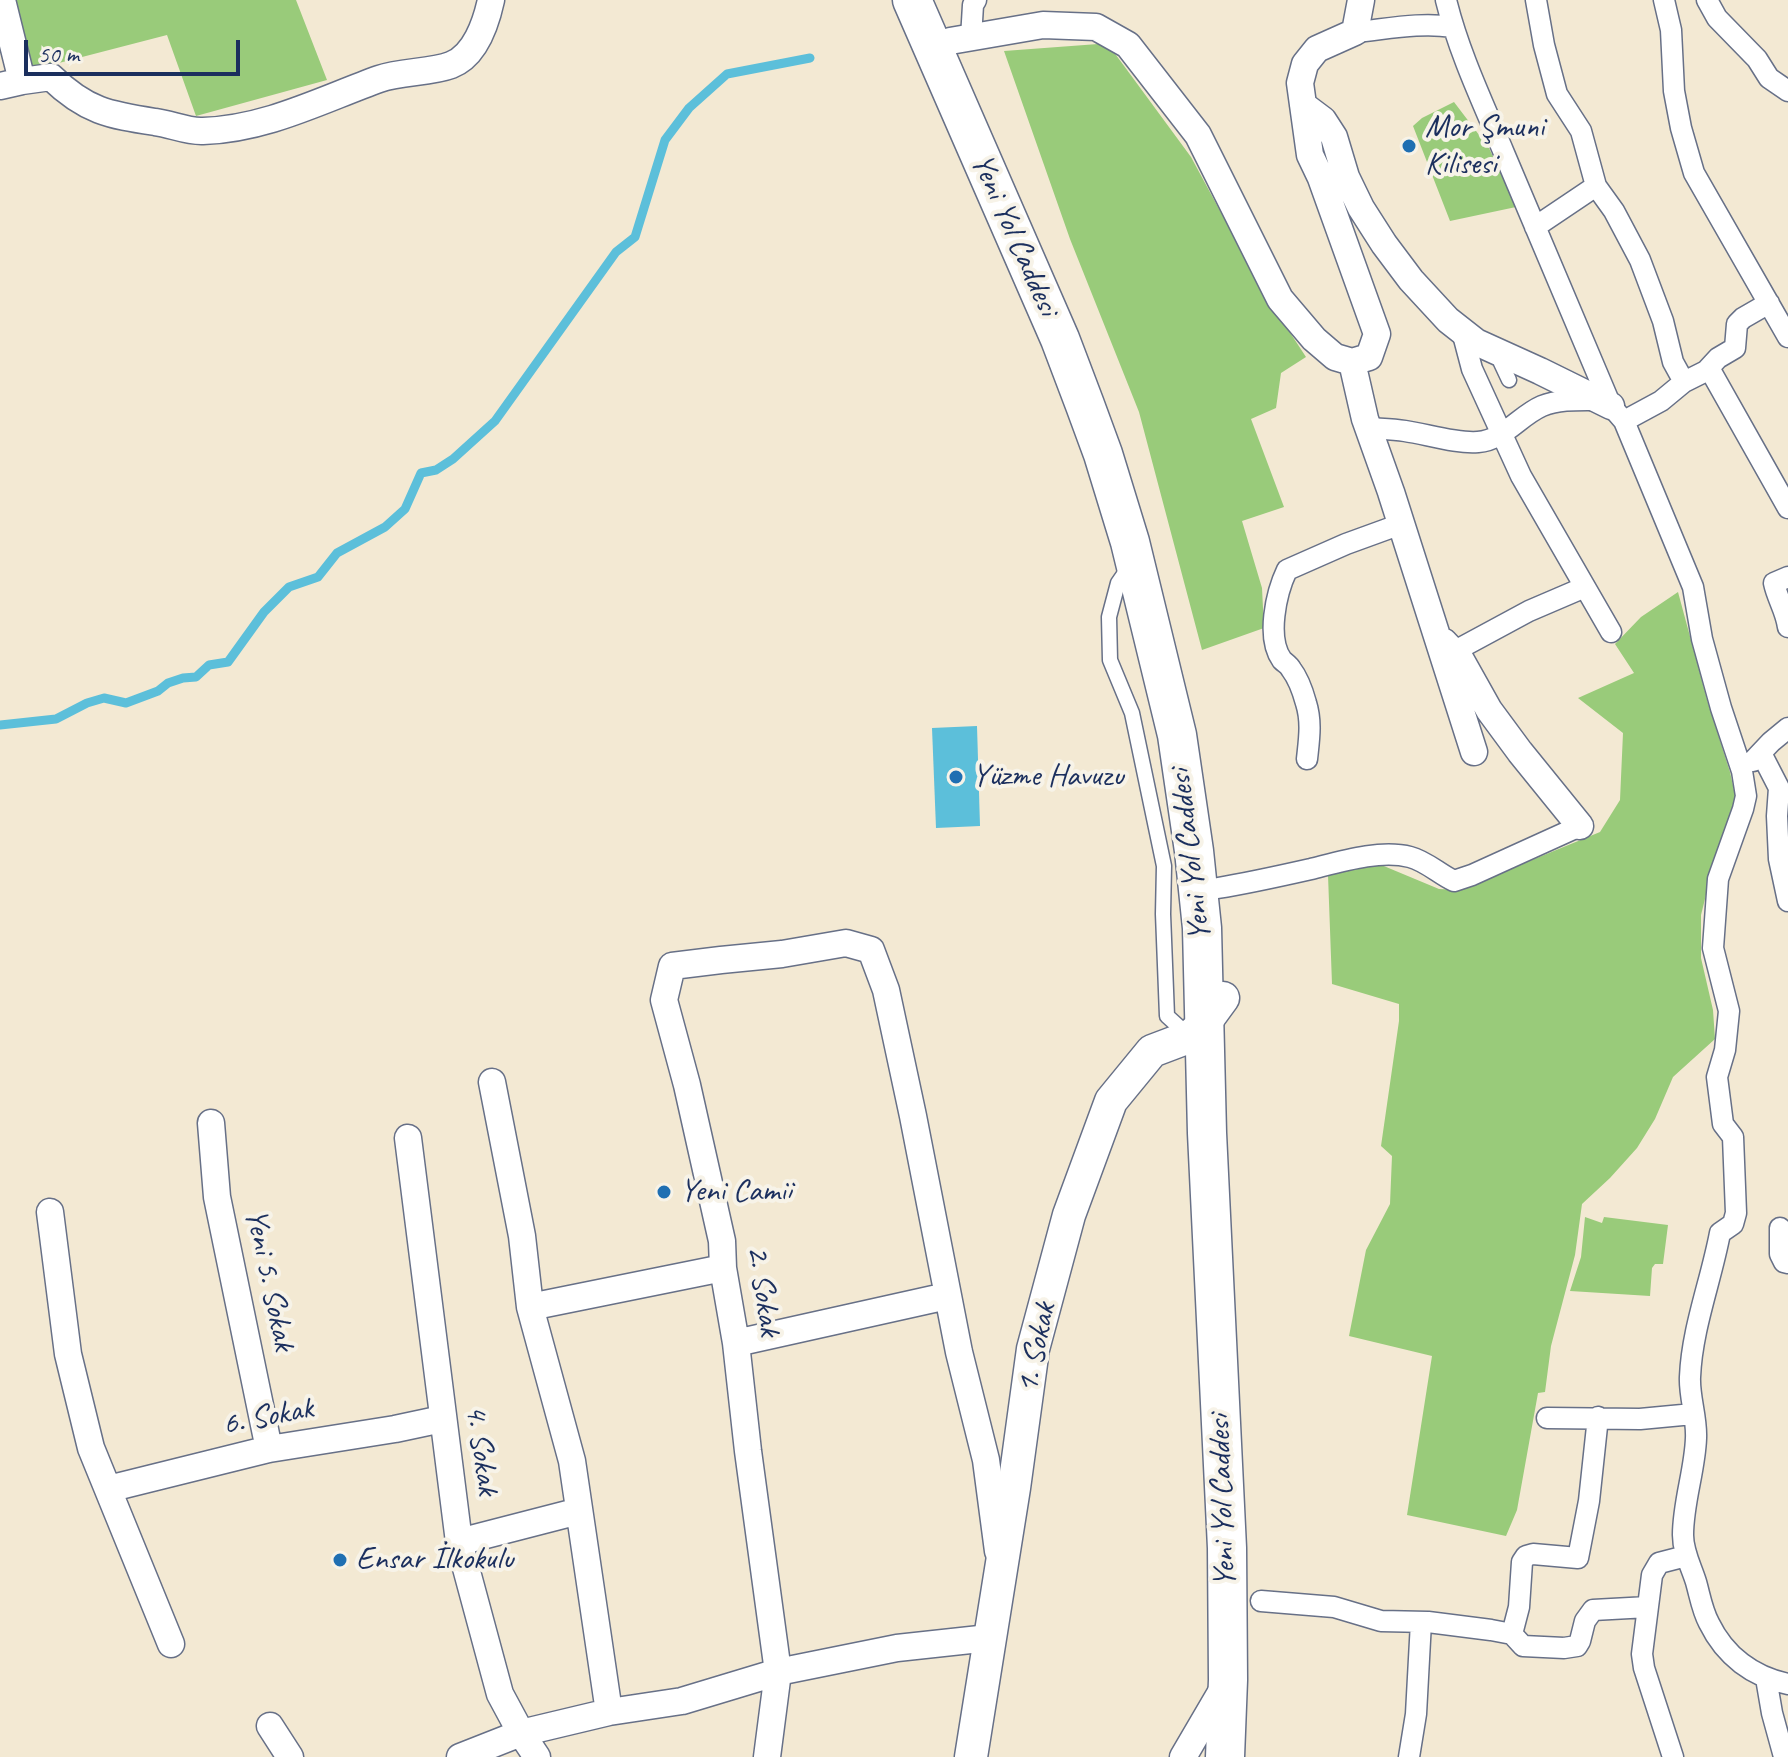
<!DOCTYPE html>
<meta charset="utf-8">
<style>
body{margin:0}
#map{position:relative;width:1788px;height:1757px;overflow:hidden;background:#f3e9d3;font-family:Caveat,sans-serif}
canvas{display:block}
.scale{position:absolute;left:24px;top:40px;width:216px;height:36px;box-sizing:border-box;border:4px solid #1b2f5e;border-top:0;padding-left:10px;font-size:24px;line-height:28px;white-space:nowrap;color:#1b2f5e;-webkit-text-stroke:6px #f7f3e8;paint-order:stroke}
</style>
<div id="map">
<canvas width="1788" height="1757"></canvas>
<div class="scale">50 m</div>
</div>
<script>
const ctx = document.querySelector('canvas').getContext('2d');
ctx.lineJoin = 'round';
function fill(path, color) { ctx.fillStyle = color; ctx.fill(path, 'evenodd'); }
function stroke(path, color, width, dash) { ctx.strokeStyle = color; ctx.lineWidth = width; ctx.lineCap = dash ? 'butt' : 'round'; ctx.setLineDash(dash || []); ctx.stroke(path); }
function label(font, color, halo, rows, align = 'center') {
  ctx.font = font + ' Caveat,sans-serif'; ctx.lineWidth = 8; ctx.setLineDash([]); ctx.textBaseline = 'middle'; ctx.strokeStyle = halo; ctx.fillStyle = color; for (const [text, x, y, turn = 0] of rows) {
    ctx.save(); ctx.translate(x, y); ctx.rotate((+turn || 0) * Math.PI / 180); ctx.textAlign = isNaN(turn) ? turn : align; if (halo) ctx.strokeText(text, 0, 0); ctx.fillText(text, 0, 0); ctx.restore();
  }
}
const green = new Path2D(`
 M12 0H296L327 80 196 116 167 35 28 71Z
 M1098 44 1106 47 1116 55 1191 157 1266 296 1306 357 1281 373 1276 408 1251 419 1284 507 1242 521 1262 588 1264 628 1202 650 1139 412 1070 239 1004 51Z
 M1454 102 1489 148 1516 207 1450 221 1413 126 1422 118Z
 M1678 592 1708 703 1730 772 1736 799 1715 859 1701 915V958L1713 1010 1715 1039 1673 1077 1655 1119 1637 1148 1610 1178 1582 1204 1575 1255 1551 1346 1545 1392 1538 1393 1517 1510 1506 1536 1407 1515 1432 1356 1349 1336 1366 1250 1390 1204 1392 1156 1381 1146 1399 1021V1004L1332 984 1328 875 1379 864 1439 889 1459 890 1600 832 1620 800 1623 733 1578 698 1634 673 1615 644 1641 617Z
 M1585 1217 1602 1223 1604 1217 1668 1225 1663 1264H1655L1652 1268 1650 1296 1570 1291 1581 1257Z`);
const water = new Path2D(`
 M977 726 980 826 936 828 932 728Z`);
const stream = new Path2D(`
 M0 725 56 719 87 703 104 698 126 703 158 691 168 683 183 678 196 677 209 665 228 662 264 612 289 587 318 577 337 553 385 527 405 509 421 473 436 470 453 459 495 421 616 252 635 237 665 140 689 108 727 74 810 58`);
const service = new Path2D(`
 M1500 353 1501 363 1509 380
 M1129 567 1118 583 1109 617 1110 660 1132 713 1164 866 1163 914 1167 1016 1189 1036`);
const pedestrian = new Path2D(`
 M1446 0C1459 53 1483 103 1504 153 1540 238 1576 322 1611 406L1624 421 1693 587 1702 639 1721 708 1742 771 1746 796 1743 809 1718 879 1713 948 1729 1011 1725 1050 1717 1077 1723 1124 1733 1137 1736 1213 1733 1224 1720 1233C1711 1281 1692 1328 1690 1377 1689 1397 1697 1417 1696 1438 1695 1470 1683 1502 1683 1535 1683 1552 1691 1566 1696 1582 1700 1596 1702 1610 1709 1623 1725 1656 1753 1677 1788 1684
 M1536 0 1544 45 1557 94 1581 131 1596 186 1614 211 1640 260 1663 321 1673 362 1684 382
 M1664 0 1671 30 1674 91 1681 128 1694 173 1788 337
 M1707 0 1717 18 1757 59 1769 78 1788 91
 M1355 32C1387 29 1421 22 1452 27
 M971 38 973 5 976 0
 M1535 227 1596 186
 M1462 331 1472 369 1521 476 1611 632
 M1709 368 1788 508
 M1624 421 1661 401 1684 382 1706 371 1718 358 1735 348 1737 324 1743 318 1769 303
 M1368 428C1380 429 1392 429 1405 431 1426 434 1457 444 1478 442 1504 440 1519 416 1542 406 1559 399 1579 400 1597 400
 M1788 577 1774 583C1777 598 1786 611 1788 627
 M1453 652 1529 611 1585 587
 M1761 753 1779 788 1777 816 1779 859 1788 901
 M1307 759C1309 740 1312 722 1306 703 1303 692 1298 678 1291 669 1289 665 1285 663 1282 660 1266 638 1276 593 1287 570L1346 544 1401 524
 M1753 761 1771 742 1788 728
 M1218 888C1249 883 1280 876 1311 869 1339 862 1380 849 1410 857 1426 861 1439 874 1454 881L1472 875 1580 826
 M1780 1228V1254L1784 1262 1788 1263
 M1547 1418 1640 1419 1693 1414
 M1261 1601 1334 1607 1381 1621 1428 1622 1491 1630 1512 1634 1523 1646 1564 1648 1577 1646 1580 1641 1585 1621 1593 1610 1648 1607
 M1512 1634 1519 1607 1522 1562 1526 1556 1533 1554 1578 1558 1589 1501 1598 1417
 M1766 1678 1772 1713 1783 1753 1788 1754
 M1409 1757 1416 1714 1421 1622
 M1673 1757 1644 1668 1642 1654 1652 1575 1659 1563 1686 1556`);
const minor = new Path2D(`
 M2 0 22 81
 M950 41 1043 25 1096 27 1128 45 1198 135 1280 299 1314 339 1335 357 1352 362 1369 357 1377 334 1321 178 1310 155 1300 83 1305 64 1317 49 1355 32 1361 0
 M0 86 22 81 51 77C86 111 109 115 155 122 171 124 188 132 203 131 266 129 321 100 379 79 401 71 430 73 451 65 475 56 486 23 491 0
 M1303 105 1323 120 1334 137 1346 177 1361 208 1384 244 1411 280 1448 320 1476 342 1540 371 1611 406
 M1352 362 1365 419 1391 492 1474 752
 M1444 642 1461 660 1489 710 1520 752 1580 826
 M492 1082 522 1236 530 1307 572 1461 609 1712
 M211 1123 217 1197 269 1449
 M408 1138 459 1542 500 1694 521 1733 537 1757
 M50 1212 68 1354 91 1448 171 1644
 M530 1307 723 1268
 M736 1343 947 1296
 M108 1489 269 1449 395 1429 442 1419
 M459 1542 579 1511
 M270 1726 290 1757
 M460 1757 521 1733 609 1712 682 1701 778 1672 897 1648 989 1638
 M767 1757 778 1672 748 1451 736 1343 723 1268 722 1241 687 1085 664 1000 672 966 721 960 782 954 846 943 871 950 886 990 913 1116 959 1352 986 1460 998 1551
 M1183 1757 1224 1687`);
const tertiary = new Path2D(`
 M971 1757 1014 1488 1033 1349 1069 1215 1111 1101 1152 1051 1189 1037 1204 1024 1223 998`);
const secondary = new Path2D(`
 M912 0 1060 339 1085 405 1103 454 1130 542 1177 735 1194 851 1202 928 1207 1133 1227 1548 1228 1680 1225 1757`);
const markers = [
 [1409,146,8,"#1f6fb2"],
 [956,777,8,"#1f6fb2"],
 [664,1192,8,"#1f6fb2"],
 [340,1560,8,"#1f6fb2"]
];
const poiNames = [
 ["Mor Şmuni",1425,128],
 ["Kilisesi",1425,165],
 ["Yüzme Havuzu",972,777],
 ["Yeni Camii",680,1192],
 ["Ensar İlkokulu",356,1560]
];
const streetNames = [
 ["Yeni Yol Caddesi",1014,235,66],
 ["Yeni Yol Caddesi",1191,855,-97],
 ["Yeni 5. Sokak",269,1280,78],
 ["2. Sokak",763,1291,82],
 ["1. Sokak",1037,1348,-78],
 ["6. Sokak",268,1417,-11],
 ["4. Sokak",481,1450,82],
 ["Yeni Yol Caddesi",1223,1501,-92]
];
fill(green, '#99cb7a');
fill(water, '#5cbfda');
stroke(stream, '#5cbfda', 9);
stroke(service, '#677087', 17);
stroke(pedestrian, '#677087', 23);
stroke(minor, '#677087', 29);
stroke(tertiary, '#677087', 35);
stroke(secondary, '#677087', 41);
stroke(service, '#fff', 14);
stroke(pedestrian, '#fff', 20);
stroke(minor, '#fff', 26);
stroke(tertiary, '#fff', 32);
stroke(secondary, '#fff', 38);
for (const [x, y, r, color] of markers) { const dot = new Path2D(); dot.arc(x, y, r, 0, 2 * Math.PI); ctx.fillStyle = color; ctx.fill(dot); stroke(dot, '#f7f3e8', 3); }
label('32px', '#1b2f5e', '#f7f3e8', poiNames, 'left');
label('32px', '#1b2f5e', '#f7f3e8', streetNames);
</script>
